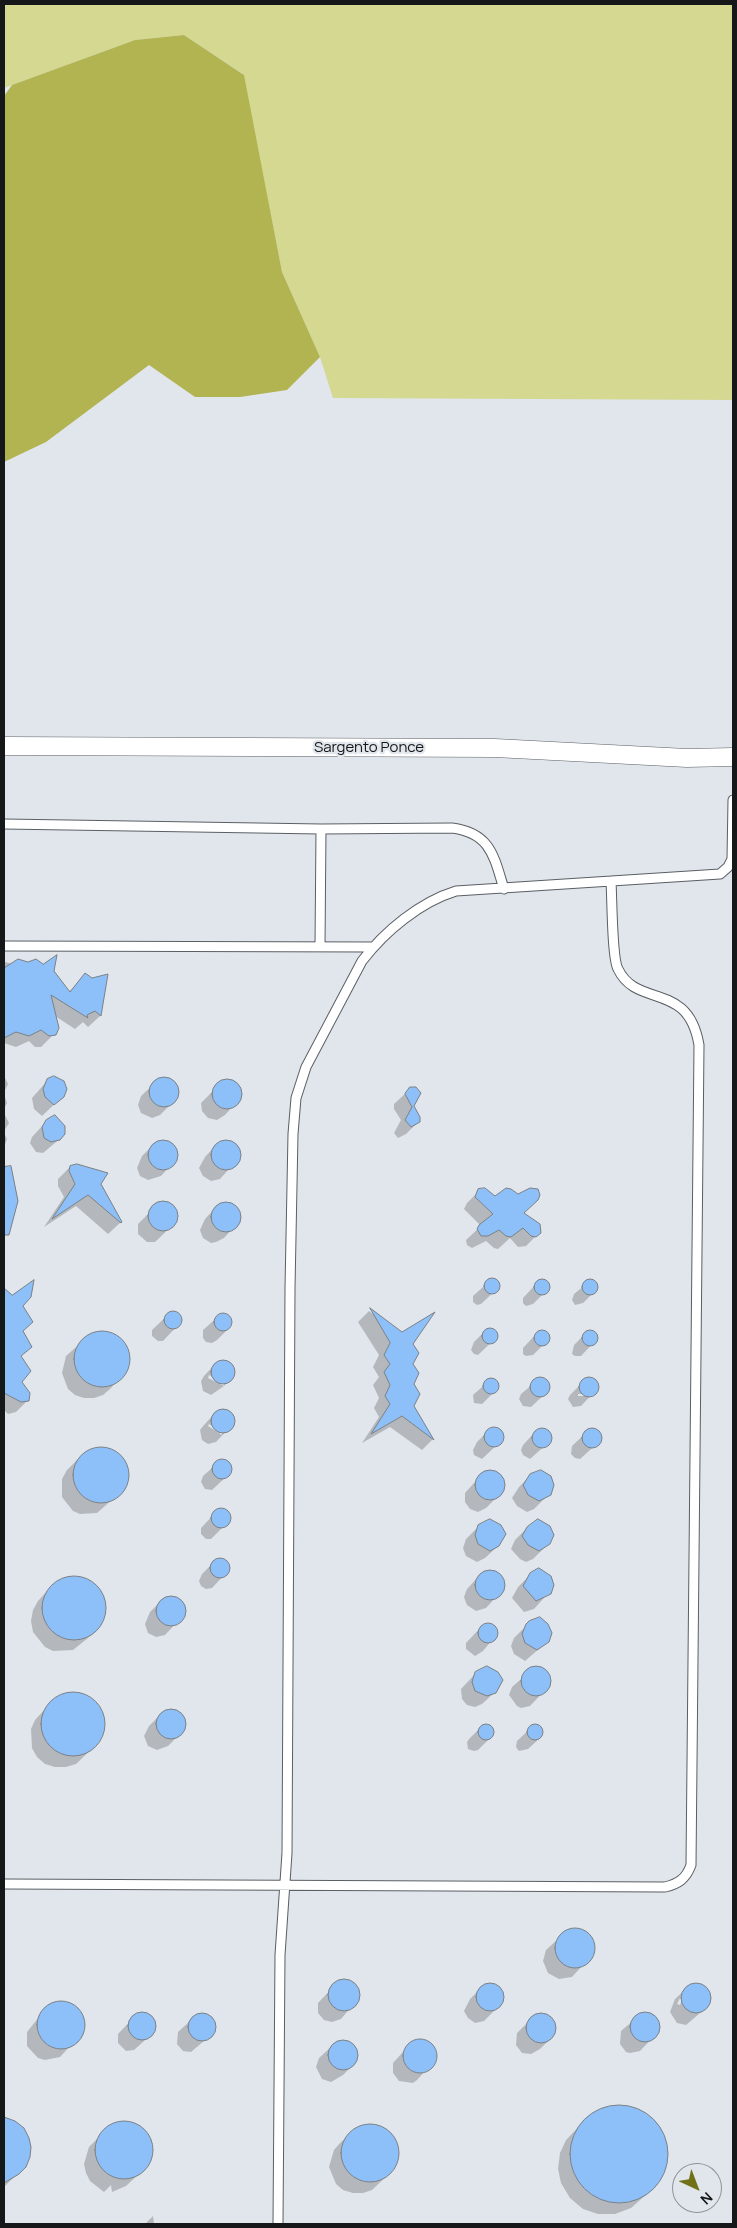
<!DOCTYPE html>
<style>
body{margin:0}
#map{position:relative;width:737px;height:2228px;overflow:hidden;background:#e1e6ec;font-family:Manrope,sans-serif}
canvas{display:block}
.frame{position:absolute;inset:0;border:5px solid #151719;pointer-events:none}
.north{position:absolute;left:672px;top:2163px;width:50px;height:50px;box-sizing:border-box;background:#e1e6ec;border:1px solid #8f9398;border-radius:50%;rotate:137deg;font-size:14px;font-weight:700;line-height:20px;text-align:center;color:#151719}
.north::after{content:'';display:block;margin:auto;width:18px;height:22px;background:#717218;clip-path:polygon(50% 0,100% 100%,50% 72%,0 100%)}
</style>
<div id="map">
<canvas width="737" height="2228"></canvas>
<div class="frame"></div>
<div class="north">N</div>
</div>
<script>
const ctx = document.querySelector('canvas').getContext('2d');
ctx.lineJoin = 'round';
function fill(path, color) { ctx.fillStyle = color; ctx.fill(path, 'evenodd'); }
function stroke(path, color, width, dash) { ctx.strokeStyle = color; ctx.lineWidth = width; ctx.lineCap = dash ? 'butt' : 'round'; ctx.setLineDash(dash || []); ctx.stroke(path); }
function label(font, color, halo, rows, align = 'center') {
  ctx.font = font + ' Manrope,sans-serif'; ctx.lineWidth = 4.5; ctx.setLineDash([]); ctx.textBaseline = 'middle'; ctx.strokeStyle = halo; ctx.fillStyle = color; for (const [text, x, y, turn = 0] of rows) {
    ctx.save(); ctx.translate(x, y); ctx.rotate((+turn || 0) * Math.PI / 180); ctx.textAlign = isNaN(turn) ? turn : align; if (halo) ctx.strokeText(text, 0, 0); ctx.fillText(text, 0, 0); ctx.restore();
  }
}
const green = new Path2D(`
 M4 4H733V400L333 398 320 357 282 272 243 74 184 35 135 40 4 88Z`);
const forest = new Path2D(`
 M184 35 244 75 282 272 320 357 287 390 240 397H195L149 365 46 442 4 462V96L12 85 135 40Z`);
const shadow = new Path2D(`
 M4 962 53 971 68 993 85 975 92 979 106 976 100 1016 88 1027 83 1022 75 1029 55 1016 53 1035 41 1047H35L29 1041 16 1047 4 1043Z
 M4 1076 8 1084 4 1092Z
 M166 1079 174 1084 177 1092 172 1103 160 1115 152 1118 141 1113 138 1105 141 1096 157 1081Z
 M48 1080 63 1096 42 1116 34 1109 32 1098Z
 M222 1082 234 1083 239 1089V1099L225 1115 217 1120 208 1118 202 1111 201 1103Z
 M407 1092 418 1122 406 1134 398 1138 394 1133 401 1120 394 1109V1104Z
 M4 1094 7 1103 4 1109Z
 M4 1113 9 1123 4 1131Z
 M44 1124 62 1137 43 1153 36 1152 30 1143 32 1137Z
 M4 1133 7 1139 4 1147Z
 M162 1141 173 1146 177 1154 173 1163 161 1176 148 1180 140 1176 137 1168 142 1156 154 1144Z
 M225 1141 236 1147 238 1159 220 1179 211 1181 203 1176 199 1168 205 1157 217 1144Z
 M70 1167 99 1184 121 1222 108 1234 76 1206 44 1227 64 1197 58 1186V1179Z
 M479 1191 495 1197 517 1196 523 1213 540 1232 526 1246 518 1247 510 1238 498 1249 494 1248 486 1241 472 1248 467 1245 466 1240 481 1226 464 1209 467 1203Z
 M161 1203 170 1205 176 1211 174 1224 155 1242H147L138 1234V1224L157 1205Z
 M225 1203 236 1208 239 1217 236 1225 224 1238 216 1242 211 1243 203 1238 200 1230 205 1219 217 1206Z
 M491 1280H495L498 1285 497 1289 481 1304 477 1305 473 1302V1296Z
 M542 1281 548 1286 545 1292 533 1304 526 1306 523 1303V1298L538 1282Z
 M590 1281 595 1282 597 1287 595 1291 583 1303 575 1305 572 1300 574 1294Z
 M4 1290 22 1306 21 1381 28 1400 16 1412 8 1414 4 1410Z
 M369 1311 401 1334 412 1344V1406L433 1439 422 1450 390 1427 362 1443 379 1417 374 1408 379 1398 373 1385 379 1377 373 1367 379 1355 358 1322Z
 M171 1312 177 1313 180 1318 181 1322 163 1341H158L152 1336V1330Z
 M220 1315H227L231 1322 229 1328 217 1340 212 1343 206 1342 203 1338V1330Z
 M486 1330H492L496 1333 497 1337 478 1355 474 1354 471 1350 474 1342Z
 M538 1332 546 1334 548 1337 545 1343 533 1355 526 1356 523 1354V1348Z
 M594 1332 597 1335 595 1341 581 1356H575L572 1354 574 1345 586 1333Z
 M92 1333H109L123 1342 129 1359 127 1368 122 1376 110 1389 103 1395 94 1398H84L75 1395 68 1389 62 1373 66 1356Z
 M226 1361 232 1365 234 1372 232 1378 224 1386V1383L209 1375 208 1378 224 1386 211 1395 203 1391 201 1381 204 1376 216 1363Z
 M491 1379 496 1383 494 1392 482 1404 474 1403 473 1395Z
 M539 1379H544L549 1387 547 1392 531 1407 523 1406 519 1399 521 1394Z
 M586 1379 594 1380 597 1384V1389L581 1406 573 1407 568 1399 570 1395ZM578 1394H587V1396H578Z
 M225 1410 231 1414 233 1424 216 1442 208 1444 202 1440 200 1430 204 1425 216 1412ZM209 1424 222 1432V1435L208 1426Z
 M495 1429 500 1432 502 1437 500 1442 482 1459 474 1455 473 1450 477 1442 489 1430Z
 M544 1429 548 1432 551 1437 549 1442 530 1459 523 1455 521 1450 523 1445 535 1432Z
 M589 1430 596 1431 600 1435V1441L580 1459 575 1458 571 1454 572 1446Z
 M96 1448H105L122 1457 126 1465 127 1482 123 1490 97 1513 80 1514 73 1511 62 1497V1479L67 1470 79 1458 87 1452Z
 M220 1461 226 1462 230 1469 229 1474 212 1490 205 1489 201 1482 203 1476Z
 M490 1471 497 1473 505 1484 498 1496 486 1508 478 1512 470 1509 465 1502V1493L483 1473Z
 M531 1475 546 1497 534 1509 527 1512 517 1506 512 1498 519 1487Z
 M223 1510 227 1513 229 1521 211 1539H206L201 1534V1528L217 1511Z
 M479 1526 498 1546 485 1558 477 1562 466 1556 463 1548 466 1539Z
 M527 1528 545 1547 533 1559 526 1562 520 1559 511 1549 515 1540Z
 M222 1560 226 1563 228 1571 212 1588 206 1589 201 1586 199 1581 202 1574 214 1562Z
 M490 1570 500 1576 505 1583 498 1595 486 1608 476 1611 467 1605 464 1597 467 1589 479 1576Z
 M531 1574 552 1589 534 1609 524 1612 512 1598 518 1587Z
 M69 1577H80L90 1581 98 1588 104 1597 106 1606 100 1625 88 1638 73 1650 53 1651 45 1647 33 1632 31 1621 33 1610 38 1601 50 1588 59 1581Z
 M171 1597 182 1602 184 1615 165 1635 156 1637 148 1633 145 1624 150 1612 162 1600Z
 M488 1624 492 1625 497 1634 483 1651 475 1656 466 1649V1643L483 1625Z
 M527 1625 548 1641 525 1661 514 1654 511 1646 514 1638Z
 M535 1667 543 1670 549 1677V1686L530 1706 521 1708 517 1706 509 1695 512 1687Z
 M476 1673 495 1692 482 1704 475 1707 467 1705 462 1699 461 1689Z
 M72 1693 91 1698 103 1713 104 1724 103 1734 97 1744 76 1764 66 1767H55L45 1764 37 1757 32 1748 31 1729 35 1720 47 1707 62 1695Z
 M171 1710 181 1714 184 1724 180 1734 168 1746 157 1750 148 1746 144 1736 149 1726 161 1714Z
 M487 1725 491 1727 493 1734 490 1738 478 1750 474 1751 468 1749 467 1742 470 1738 482 1726Z
 M533 1726 539 1727 542 1732 541 1737 528 1749 519 1751 516 1747 517 1741Z
 M580 1929 590 1936 594 1948 593 1954 572 1977 559 1979 548 1973 543 1961 546 1950 568 1930Z
 M347 1981 351 1982 358 1990V1999L341 2019 332 2022 324 2020 318 2013V2003L337 1983Z
 M696 1984 707 1989 710 1998 707 2007 686 2025 677 2023 670 2012 675 1999 688 1987ZM682 1994H684L680 2005 677 2004Z
 M494 1985 500 1989 503 2002 484 2021 475 2023 468 2018 464 2011 470 1999 482 1987Z
 M61 2002 68 2003 79 2011 84 2025 83 2032 60 2057 45 2060 38 2058 27 2046V2032L47 2007Z
 M145 2013 154 2021 153 2033 134 2050 126 2051 118 2043V2034L136 2015Z
 M201 2014 209 2016 214 2022 211 2035 191 2052 183 2051 177 2044 178 2032 191 2020Z
 M541 2014 549 2016 555 2028 552 2037 540 2049 531 2054 522 2053 516 2045 517 2033 529 2021Z
 M641 2014 653 2015 659 2022V2031L640 2051 630 2053 626 2052 620 2044 621 2031Z
 M423 2040 432 2045 435 2050V2060L417 2080 413 2083 399 2081 393 2073V2063L412 2042Z
 M340 2041 350 2042 356 2049 355 2063 343 2075 331 2082 322 2079 316 2067 319 2058 332 2046Z
 M617 2105 632 2107 646 2113 657 2124 665 2137 668 2153 665 2170 657 2185 631 2208 615 2214H598L583 2209 570 2198 561 2183 558 2169 560 2153 566 2140 589 2116 602 2108Z
 M4 2118 14 2122 18 2173 4 2187Z
 M132 2123 146 2133 150 2140 152 2150 150 2159 145 2168 126 2186 112 2192 111 2185 104 2192 90 2181 86 2173 84 2164 89 2147 107 2129 115 2124Z
 M369 2125 378 2126 392 2135 397 2143V2162L392 2171 372 2190 363 2193H353L343 2190 336 2184 329 2167 334 2150 340 2143 353 2131Z
 M153 2216 154 2224H145Z`);
const building = new Path2D(`
 M57 955 54 971 70 992 85 973 92 978 108 974 101 1016 95 1011 87 1015 88 1018 51 995 59 1028 56 1035 49 1036 41 1030 29 1036 16 1032 4 1038V968L18 959 28 962 36 959 43 964Z
 M54 1076 64 1081 67 1089 64 1097 54 1105 45 1097 43 1089 47 1079Z
 M149 1092a15 15 0 1 1 30 0a15 15 0 1 1-30 0Z
 M212 1094a15 15 0 1 1 30 0a15 15 0 1 1-30 0Z
 M410 1087H416L421 1093 414 1106 420 1117V1122L411 1127 405 1120 412 1107 405 1094Z
 M55 1115 65 1126V1134L60 1140 51 1142 44 1138 42 1127 46 1120Z
 M148 1155a15 15 0 1 1 30 0a15 15 0 1 1-30 0Z
 M211 1155a15 15 0 1 1 30 0a15 15 0 1 1-30 0Z
 M77 1164 108 1173 101 1184 122 1222 121 1223 88 1195 52 1219 75 1184 69 1171 70 1166Z
 M11 1166 18 1201 9 1235H4V1167Z
 M485 1188 495 1196 506 1188 511 1189 518 1194 530 1188 538 1189 540 1195 538 1200 524 1213 540 1224 541 1233 536 1237 531 1236 523 1228 511 1237 506 1236 499 1230 488 1236H481L477 1229 479 1225 493 1214 475 1197 478 1189Z
 M148 1216a15 15 0 1 1 30 0a15 15 0 1 1-30 0Z
 M211 1217a15 15 0 1 1 30 0a15 15 0 1 1-30 0Z
 M484 1286a8 8 0 1 1 16 0a8 8 0 1 1-16 0Z
 M534 1287a8 8 0 1 1 16 0a8 8 0 1 1-16 0Z
 M582 1287a8 8 0 1 1 16 0a8 8 0 1 1-16 0Z
 M34 1280 31 1297 23 1306 33 1322 23 1331 32 1347 21 1356 31 1371 22 1382 30 1393 29 1401 21 1402 4 1393V1288L12 1295Z
 M370 1308 402 1332 435 1312 413 1344 419 1353 413 1364 419 1373 414 1384 420 1394 414 1406 434 1440 402 1416 371 1434 390 1404 385 1396 390 1385 384 1372 390 1364 384 1355 390 1343Z
 M164 1320a9 9 0 1 1 18 0a9 9 0 1 1-18 0Z
 M214 1322a9 9 0 1 1 18 0a9 9 0 1 1-18 0Z
 M482 1336a8 8 0 1 1 16 0a8 8 0 1 1-16 0Z
 M582 1338a8 8 0 1 1 16 0a8 8 0 1 1-16 0Z
 M534 1338a8 8 0 1 1 16 0a8 8 0 1 1-16 0Z
 M74 1359a28 28 0 1 1 56 0a28 28 0 1 1-56 0Z
 M211 1372a12 12 0 1 1 24 0a12 12 0 1 1-24 0Z
 M530 1387a10 10 0 1 1 20 0a10 10 0 1 1-20 0Z
 M579 1387a10 10 0 1 1 20 0a10 10 0 1 1-20 0Z
 M483 1386a8 8 0 1 1 16 0a8 8 0 1 1-16 0Z
 M211 1421a12 12 0 1 1 24 0a12 12 0 1 1-24 0Z
 M484 1437a10 10 0 1 1 20 0a10 10 0 1 1-20 0Z
 M532 1438a10 10 0 1 1 20 0a10 10 0 1 1-20 0Z
 M582 1438a10 10 0 1 1 20 0a10 10 0 1 1-20 0Z
 M73 1475a28 28 0 1 1 56 0a28 28 0 1 1-56 0Z
 M212 1469a10 10 0 1 1 20 0a10 10 0 1 1-20 0Z
 M541 1470 551 1476 554 1485 551 1495 539 1501 528 1495 523 1485 530 1474Z
 M475 1485a15 15 0 1 1 30 0a15 15 0 1 1-30 0Z
 M211 1518a10 10 0 1 1 20 0a10 10 0 1 1-20 0Z
 M490 1519 501 1525 506 1534 499 1546 490 1551 478 1544 475 1535 478 1525Z
 M538 1519 550 1526 554 1535 550 1544 539 1551 528 1545 522 1536 527 1527Z
 M210 1568a10 10 0 1 1 20 0a10 10 0 1 1-20 0Z
 M539 1568 551 1576 554 1585 551 1594 536 1601 523 1586 530 1573Z
 M475 1585a15 15 0 1 1 30 0a15 15 0 1 1-30 0Z
 M42 1608a32 32 0 1 1 64 0a32 32 0 1 1-64 0Z
 M156 1611a15 15 0 1 1 30 0a15 15 0 1 1-30 0Z
 M540 1617 548 1624 552 1633 549 1642 537 1650 525 1643 522 1634 526 1624 529 1621Z
 M478 1633a10 10 0 1 1 20 0a10 10 0 1 1-20 0Z
 M487 1666 498 1672 503 1680 496 1693 487 1696 475 1691 472 1682 475 1672Z
 M521 1681a15 15 0 1 1 30 0a15 15 0 1 1-30 0Z
 M41 1724a32 32 0 1 1 64 0a32 32 0 1 1-64 0Z
 M156 1724a15 15 0 1 1 30 0a15 15 0 1 1-30 0Z
 M527 1732a8 8 0 1 1 16 0a8 8 0 1 1-16 0Z
 M478 1732a8 8 0 1 1 16 0a8 8 0 1 1-16 0Z
 M555 1948a20 20 0 1 1 40 0a20 20 0 1 1-40 0Z
 M328 1995a16 16 0 1 1 32 0a16 16 0 1 1-32 0Z
 M476 1997a14 14 0 1 1 28 0a14 14 0 1 1-28 0Z
 M681 1998a15 15 0 1 1 30 0a15 15 0 1 1-30 0Z
 M37 2025a24 24 0 1 1 48 0a24 24 0 1 1-48 0Z
 M630 2027a15 15 0 1 1 30 0a15 15 0 1 1-30 0Z
 M128 2026a14 14 0 1 1 28 0a14 14 0 1 1-28 0Z
 M526 2028a15 15 0 1 1 30 0a15 15 0 1 1-30 0Z
 M188 2027a14 14 0 1 1 28 0a14 14 0 1 1-28 0Z
 M403 2056a17 17 0 1 1 34 0a17 17 0 1 1-34 0Z
 M328 2055a15 15 0 1 1 30 0a15 15 0 1 1-30 0Z
 M570 2154a49 49 0 1 1 98 0a49 49 0 1 1-98 0Z
 M4 2117 15 2121 24 2128 29 2138 31 2147 30 2157 26 2167 19 2174 4 2183Z
 M95 2150a29 29 0 1 1 58 0a29 29 0 1 1-58 0Z
 M341 2153a29 29 0 1 1 58 0a29 29 0 1 1-58 0Z`);
const service = new Path2D(`
 M4 824 321 829 452 828C491 833 494 857 504 889
 M4 946 373 947
 M320 946 321 829
 M4 1884 665 1887C678 1884 686 1879 691 1865L699 1045C688 980 637 1009 618 969 612 959 612 897 611 881
 M278 2224 280 1955 287 1853 290 1288 293 1134 296 1098 306 1067 362 961C385 931 420 902 456 891L720 874 728 867 732 859 733 800`);
const minor = new Path2D(`
 M4 746 495 748 687 758 733 757`);
const streetNames = [
 ["Sargento Ponce",369,748]
];
fill(green, '#d4d891');
fill(forest, '#b1b451');
fill(shadow, '#0003');
fill(building, '#8dbff8');
stroke(building, '#7b8085', 1);
stroke(service, '#5a5f64', 11);
stroke(minor, '#5a5f64', 19);
stroke(service, '#fff', 9);
stroke(minor, '#fff', 18);
label('15px', '#151719', '#e1e6ec', streetNames);
</script>
